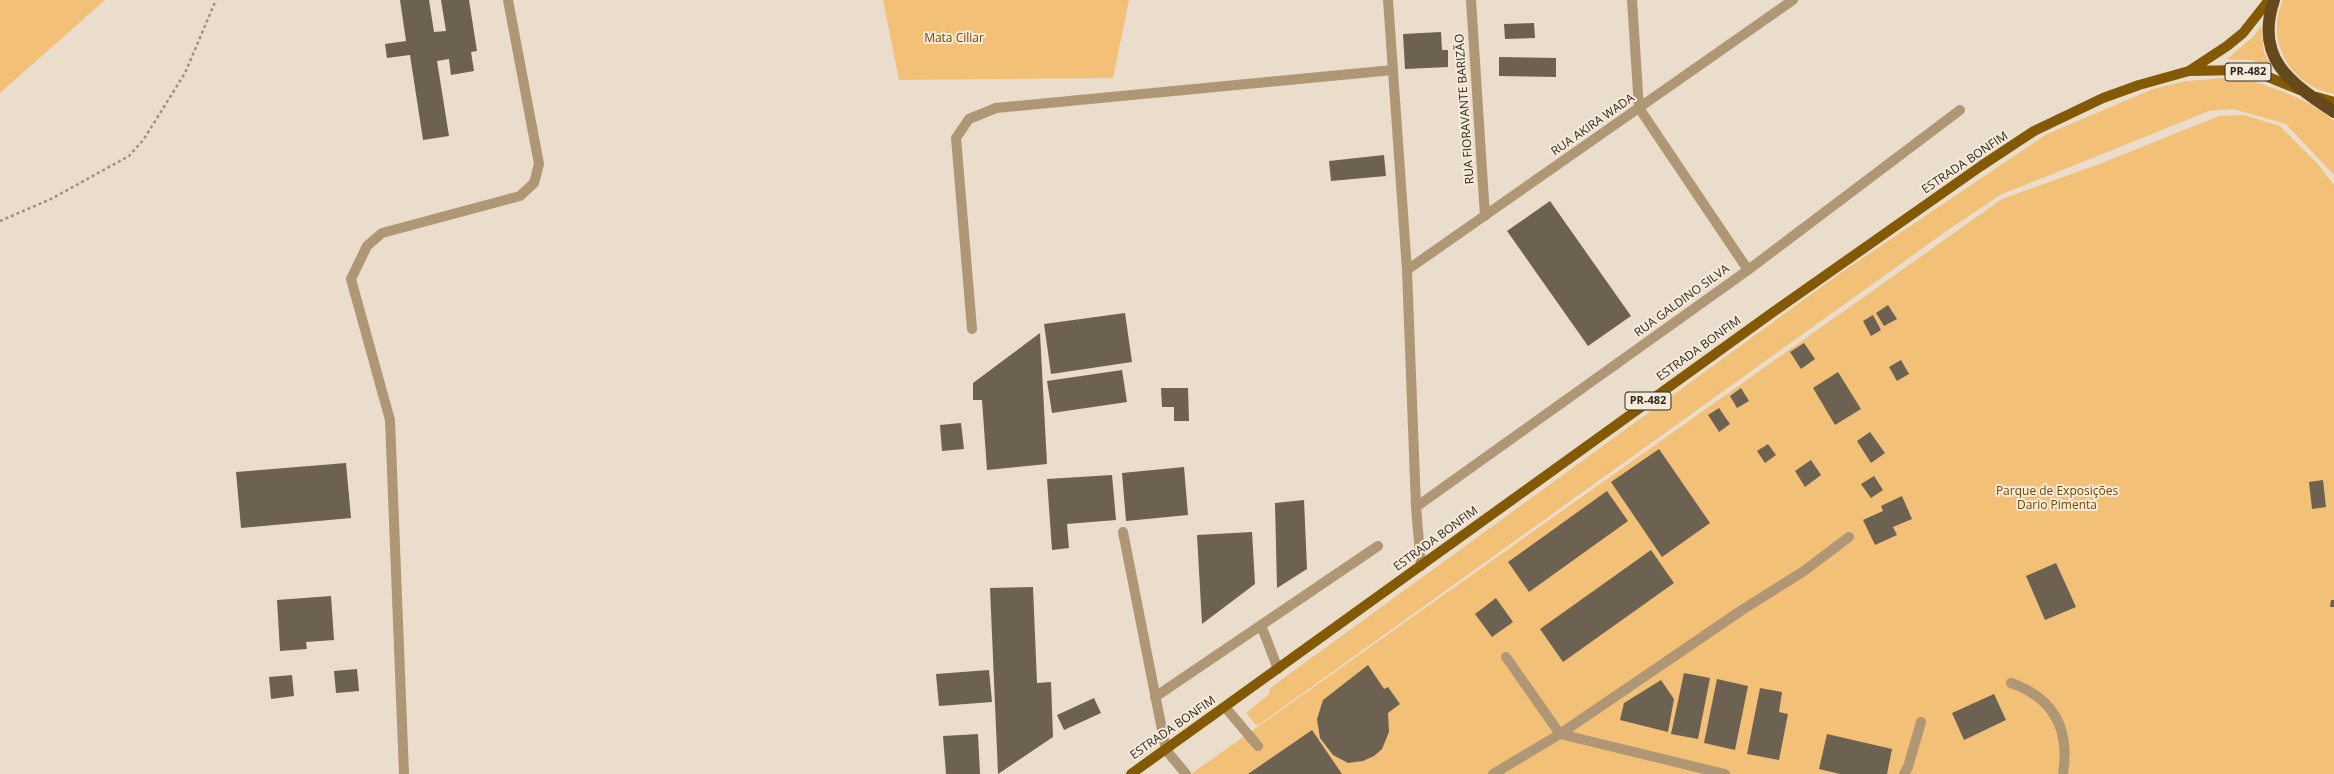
<!DOCTYPE html>
<meta charset="utf-8">
<style>
body{margin:0}
canvas{display:block;background:#eaddcc}
</style>
<canvas width="2334" height="774"></canvas>
<script>
const ctx = document.querySelector('canvas').getContext('2d');
ctx.lineJoin = 'round';
function fill(path, color) { ctx.fillStyle = color; ctx.fill(path, 'evenodd'); }
function stroke(path, color, width, dash) { ctx.strokeStyle = color; ctx.lineWidth = width; ctx.lineCap = dash ? 'butt' : 'round'; ctx.setLineDash(dash || []); ctx.stroke(path); }
function label(font, color, halo, rows, align = 'center') {
  ctx.font = font + ' "Open Sans",sans-serif'; ctx.lineWidth = 4; ctx.setLineDash([]); ctx.textBaseline = 'middle'; ctx.strokeStyle = halo; ctx.fillStyle = color; for (const [text, x, y, turn = 0] of rows) {
    ctx.save(); ctx.translate(x, y); ctx.rotate((+turn || 0) * Math.PI / 180); ctx.textAlign = isNaN(turn) ? turn : align; if (halo) ctx.strokeText(text, 0, 0); ctx.fillText(text, 0, 0); ctx.restore();
  }
}
const green = new Path2D(`
 M0 0H105L0 93Z
 M883 0H1129L1113 78 899 80Z
 M2283 0H2334V94C2291 86 2264 41 2283 0Z
 M2261 26 2264 52 2271 66 2250 60 2227 59 2254 36Z
 M2239 77C2271 87 2308 98 2334 121V175L2286 124 2233 109 2209 111 2000 195 1945 232 1257 726 1246 713 1269 694 1270 688 1842 272 2047 134 2153 89 2186 81Z
 M2244 115 2280 126 2317 163 2334 185V774H1191L2002 199 2102 163 2219 116Z`);
const building = new Path2D(`
 M400 0H429L434 32 446 31 441 0H469L477 51 471 52 474 71 451 75 449 59 437 61 449 136 423 140 410 55 387 58 385 44 406 41Z
 M1534 23 1535 38 1505 39 1504 24Z
 M1441 32 1442 50H1448V67L1405 69 1403 34Z
 M1499 57 1556 58V77L1499 76Z
 M1384 155 1386 176 1331 181 1329 161Z
 M1550 201 1631 316 1588 346 1507 231Z
 M1888 305 1897 319 1884 326 1876 313Z
 M1125 313 1132 362 1051 374 1044 324Z
 M1873 315 1881 330 1871 336 1863 321Z
 M1040 333 1047 464 987 470 982 400H973V383Z
 M1804 343 1815 359 1801 369 1790 352Z
 M1901 360 1909 374 1897 381 1889 367Z
 M1122 370 1127 402 1052 413 1047 381Z
 M1838 372 1861 409 1835 425 1813 388Z
 M1161 388H1188L1189 421H1174V407H1162Z
 M1741 388 1749 401 1737 408 1730 396Z
 M1719 408 1730 424 1719 432 1708 415Z
 M961 423 964 449 942 451 940 425Z
 M1870 432 1885 453 1871 463 1857 441Z
 M1768 444 1776 455 1765 463 1757 451Z
 M1659 449 1710 523 1662 557 1611 482Z
 M1811 460 1821 475 1805 487 1795 471Z
 M346 463 351 518 241 528 236 472Z
 M1184 467 1188 515 1126 521 1122 473Z
 M1112 475 1116 520 1067 524 1069 548 1052 550 1047 479Z
 M1874 476 1883 490 1871 498 1861 484Z
 M2323 480 2326 507 2312 509 2309 482Z
 M1607 491 1628 521 1529 592 1508 562Z
 M1902 496 1912 519 1893 527 1897 535 1875 545 1863 520 1883 511 1881 506Z
 M1304 500 1307 569 1277 588 1275 503Z
 M1252 532 1255 584 1202 624 1197 535Z
 M1651 550 1674 583 1563 662 1540 629Z
 M2056 563 2076 607 2045 620 2026 576Z
 M1033 587 1037 683 1051 682 1053 737 998 774 990 588Z
 M331 596 334 640 306 642 307 649 280 651 277 600Z
 M1496 598 1513 622 1492 637 1475 614Z
 M2331 600H2334V607H2330Z
 M1368 665 1384 689 1388 687 1400 704 1388 713 1389 732 1382 749 1374 756 1363 761 1348 763 1333 755 1320 738 1317 719 1323 700Z
 M357 669 359 691 336 693 334 671Z
 M989 670 992 702 939 706 936 674Z
 M1684 673 1710 678 1698 739 1671 734Z
 M292 675 294 696 271 699 269 677Z
 M1717 679 1748 686 1735 750 1704 743Z
 M1661 680 1674 699 1668 732 1620 720 1624 703Z
 M1760 688 1782 692 1779 712 1788 714 1779 760 1747 754Z
 M1994 694 2006 720 1964 740 1952 713Z
 M1094 698 1101 713 1064 730 1057 715Z
 M1312 730 1342 774H1248Z
 M978 734 980 774H946L943 736Z
 M1827 734 1892 749 1887 774H1840L1819 769Z`);
const path = new Path2D(`
 M0 221 51 199 129 156 144 139 185 73 216 0`);
const minor = new Path2D(`
 M1388 0 1407 270 1416 507 1421 566
 M1471 0 1485 216
 M1632 0 1639 108 1748 270
 M1407 270 1793 0
 M972 329 956 138 969 119 996 108 1393 70
 M1416 507 1748 270 1960 110
 M1123 532 1166 750 1186 774
 M1261 625 1278 669
 M1506 657 1560 734 1742 610 1804 571 1849 537
 M2011 683C2054 698 2070 729 2063 774
 M1155 697 1378 546
 M1225 707 1258 746
 M404 774 390 420 351 279 367 246 382 233 520 196 534 183 539 164 508 0
 M1493 774 1560 734 1725 774
 M1904 774 1908 767 1921 722`);
const major = new Path2D(`
 M2189 71 2227 46 2243 33 2269 0
 M2317 97 2334 102
 M1131 774 1776 310 1981 166 2034 131 2103 98 2139 85 2189 71 2241 70 2261 74 2300 90`);
const highway = new Path2D(`
 M2274 0C2254 59 2291 83 2334 112`);
const shields = [
 [2248,72,46],
 [1648,401,46]
];
const shieldNames = [
 ["PR-482",2248,72],
 ["PR-482",1648,401]
];
const parkNames = [
 ["Mata Ciliar",954,39],
 ["Parque de Exposições",2057,492],
 ["Dario Pimenta",2057,506]
];
const streetNames = [
 ["RUA FIORAVANTE BARIZÃO",1465,109,-94],
 ["RUA AKIRA WADA",1593,125,-35],
 ["ESTRADA BONFIM",1965,163,-34],
 ["RUA GALDINO SILVA",1682,301,-36],
 ["ESTRADA BONFIM",1699,349,-36],
 ["ESTRADA BONFIM",1436,539,-36],
 ["ESTRADA BONFIM",1173,728,-35]
];
fill(green, '#f2c076');
fill(building, '#6d6152');
stroke(path, '#9a9184', 2.5, [3, 3]);
stroke(minor, '#af9775', 10);
stroke(major, '#835904', 10);
stroke(highway, '#65481b', 12);
for (const [x, y, w] of shields) { const box = new Path2D(); box.roundRect(x - w / 2, y - 9, w, 18, 3); ctx.fillStyle = '#f7ead9'; ctx.fill(box); stroke(box, '#2e2a23', 1); }
label('bold 11px', '#2e2a23', null, shieldNames);
label('12px', '#6e4a03', '#f7ead9', parkNames);
label('12px', '#2e2a23', '#f7ead9', streetNames);
</script>
